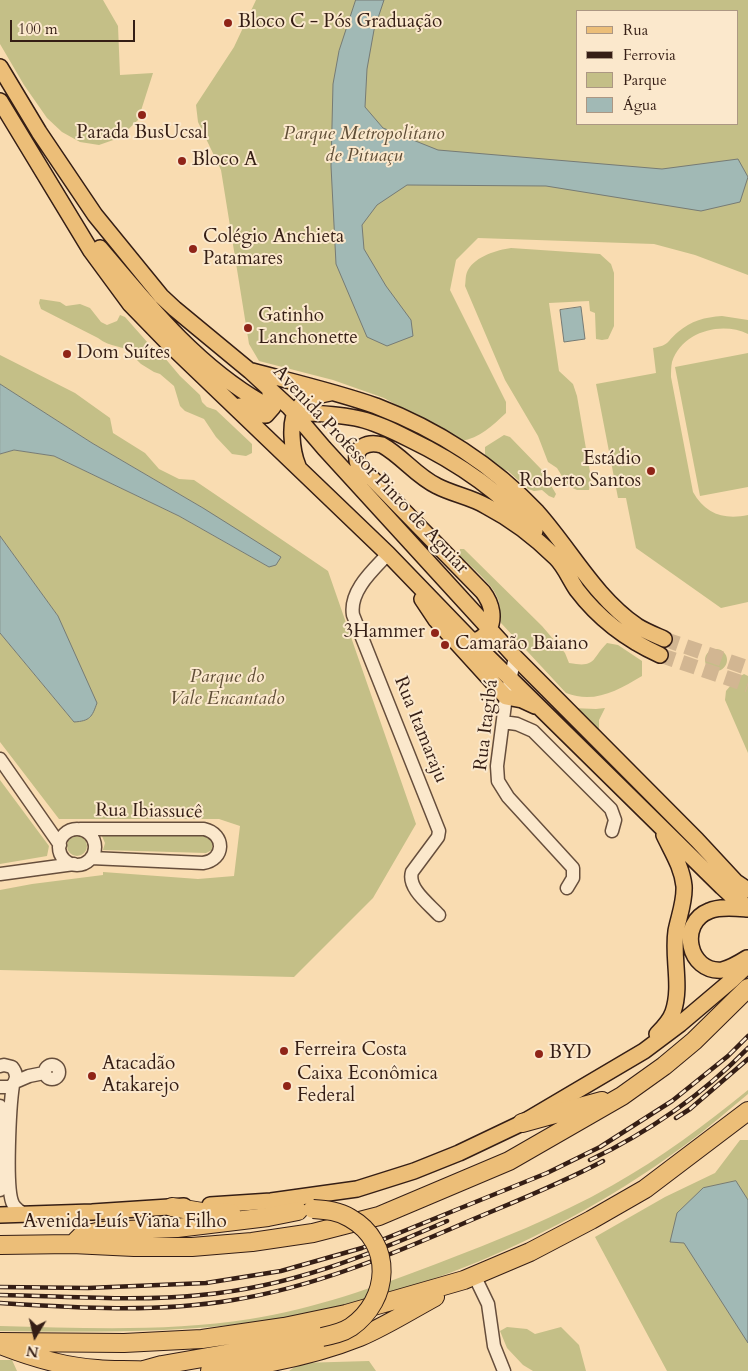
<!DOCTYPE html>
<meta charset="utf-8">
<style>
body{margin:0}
#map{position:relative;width:748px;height:1371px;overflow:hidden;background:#f9dcb1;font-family:Cardo,serif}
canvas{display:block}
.legend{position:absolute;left:576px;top:10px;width:162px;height:115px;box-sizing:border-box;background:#fbe8cc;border:1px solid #ac9783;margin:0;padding:6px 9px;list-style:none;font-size:15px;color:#351e15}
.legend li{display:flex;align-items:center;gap:10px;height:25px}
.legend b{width:25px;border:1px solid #ac9783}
.north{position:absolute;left:10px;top:1311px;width:50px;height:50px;-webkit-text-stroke:4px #fbe8cc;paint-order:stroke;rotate:189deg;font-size:14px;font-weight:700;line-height:20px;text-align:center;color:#351e15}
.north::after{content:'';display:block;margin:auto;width:18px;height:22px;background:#351e15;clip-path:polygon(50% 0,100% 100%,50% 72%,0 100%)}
.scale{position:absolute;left:10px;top:20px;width:125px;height:22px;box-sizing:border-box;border:2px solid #351e15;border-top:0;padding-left:6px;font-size:15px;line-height:18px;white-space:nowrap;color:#351e15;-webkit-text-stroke:4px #fbe8cc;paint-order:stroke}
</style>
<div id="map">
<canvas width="748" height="1371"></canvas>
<ul class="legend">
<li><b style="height:6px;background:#ecbe78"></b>Rua</li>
<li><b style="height:6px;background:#351e15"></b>Ferrovia</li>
<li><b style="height:14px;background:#c4bf87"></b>Parque</li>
<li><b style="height:14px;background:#a1b9b5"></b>Água</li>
</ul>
<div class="north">N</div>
<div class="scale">100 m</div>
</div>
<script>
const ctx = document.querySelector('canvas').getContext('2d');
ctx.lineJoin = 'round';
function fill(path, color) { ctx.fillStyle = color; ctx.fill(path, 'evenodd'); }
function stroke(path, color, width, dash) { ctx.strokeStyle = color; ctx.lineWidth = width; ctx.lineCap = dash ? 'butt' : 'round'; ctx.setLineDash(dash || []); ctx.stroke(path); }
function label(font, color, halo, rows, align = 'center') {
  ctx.font = font + ' Cardo,serif'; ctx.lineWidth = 4; ctx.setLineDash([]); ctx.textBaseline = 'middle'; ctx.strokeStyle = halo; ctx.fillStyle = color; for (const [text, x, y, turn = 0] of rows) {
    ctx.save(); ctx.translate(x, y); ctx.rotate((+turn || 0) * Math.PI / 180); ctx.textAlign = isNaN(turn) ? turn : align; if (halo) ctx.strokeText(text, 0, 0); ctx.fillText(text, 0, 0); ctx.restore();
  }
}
const green = new Path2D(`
 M0 0H103L118 26 120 75 153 73 138 120 119 138 99 145 80 142 62 132 47 118 24 85 0 44Z
 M256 0H748V275L695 255 654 244 478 238 456 260 450 290 506 402V413C492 426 480 438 461 441L384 398 333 380 259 361 249 344 221 170 198 122 196 105 234 47ZM577 11H737V124H577Z
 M511 248 600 254 611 264 614 273V326L608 339 602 340 596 339 595 313 590 311 589 301 549 303 559 371 573 384 577 396 591 478 589 490H577L568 486 557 468 548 462 538 436 505 380 465 286C466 281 465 275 468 270 476 256 497 250 511 248Z
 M40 299 60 302 66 306 80 304 90 308 101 322 107 325 117 321 120 315 125 317 156 352 164 357 180 376 200 395 202 402 207 407 216 410 252 444V453L246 456 232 454 216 437 204 419 185 411 180 406 174 386 160 374 154 372 141 364 135 358V353C122 345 111 348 98 338L41 309 39 303Z
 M722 316 748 320V334C721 321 682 332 672 362 671 367 671 372 671 377L693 492C705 514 724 520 748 515V602L721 608 636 548 626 498H618L596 384 656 373 653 348C670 345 666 342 678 332 691 321 705 317 722 316Z
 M748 353V487L700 496 675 367Z
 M0 355 75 393 110 418 113 433 145 453 159 469 179 479 194 480 328 571 416 824 373 898 294 977 0 970V890L32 884 103 875V872L198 879 234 876 240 826 219 819H59L0 742V633L74 722 58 616 0 536V454L14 450 54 456 179 516 269 567 203 508 92 443 0 384Z
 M504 435 510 437 542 470 556 494 554 498 549 496 542 490 534 491 528 489 508 471 498 467 487 460 485 455V447Z
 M460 549H464L542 626 565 653 569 663C597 668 591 659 607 643L618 645 642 661V676C617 691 594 704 566 693L501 623C499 615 501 606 498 599 493 584 470 566 459 555Z
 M705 660a11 11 0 1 1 22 0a11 11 0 1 1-22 0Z
 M744 674 748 676V753L725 700 726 691C731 685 736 678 744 674Z
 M572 708 596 709 605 708 599 720V735Z
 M0 780 49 846 47 856 0 864Z
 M204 832C212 837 214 840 212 850L206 853 103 850 105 843 101 834Z
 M67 846a10 10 0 1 1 20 0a10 10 0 1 1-20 0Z
 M748 1090V1094C727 1111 707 1129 685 1145 561 1237 404 1304 251 1323 168 1333 84 1332 0 1331V1326C83 1328 168 1332 250 1319 313 1309 376 1287 436 1264 496 1241 557 1217 613 1185 661 1158 705 1125 748 1090Z
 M740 1140H748V1371H667L595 1237 665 1197 715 1173Z
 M507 1327 527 1329 535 1334 561 1327 579 1345 586 1371H533L523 1365 507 1348 500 1331Z
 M0 1360H12L17 1371H0Z
 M369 1361 376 1371H289L300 1363Z`);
const water = new Path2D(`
 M356 0H384L374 30 367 69 365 107 383 128 438 150 662 169 738 159 748 177 740 202 701 211 546 186 407 185 377 205 362 225 364 249 386 286 411 320 413 336 387 346 367 337 336 264 331 166 333 84 339 51Z
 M581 307 585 339 564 342 560 310Z
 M0 384 92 443 203 508 281 557 276 565 269 567 179 516 54 456 14 450 0 454Z
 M0 536 58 616 97 703C92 717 90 721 74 722L0 633Z
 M736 1181 748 1200V1343L684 1243 670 1242 677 1213 703 1188Z`);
const majorTunnel = new Path2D(`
 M664 639 748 668
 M660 655 748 685`);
const minor = new Path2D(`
 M388 554C373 570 349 591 353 615L439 831 438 837 412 872C407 888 429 904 439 915
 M515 657 505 704 497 766 498 781 508 797 573 868V878L567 888
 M503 722 517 724 533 731 611 809 615 820 612 831
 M0 759 60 845
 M80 829H204C226 834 225 860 203 863L91 858
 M59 847a18 18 0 1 1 36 0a18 18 0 1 1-36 0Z
 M0 874 74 864
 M45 1072a7 7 0 1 1 14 0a7 7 0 1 1-14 0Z
 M0 1066 4 1065 12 1067C18 1074 17 1082 10 1087H0
 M15 1082 29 1076 44 1073
 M13 1085C10 1104 5 1189 13 1204 16 1209 21 1212 25 1215
 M0 1106V1190
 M474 1275 488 1304 494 1346 504 1371`);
const major = new Path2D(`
 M0 67 39 132 95 215 161 296 175 309 250 371 289 407 324 448 515 657 697 840 736 882 748 890
 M0 101 91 251 130 304 166 341 388 554 473 642 722 887 735 899 748 907
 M100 248C148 305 196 365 262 403
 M252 371C293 382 336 392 376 406 436 429 493 465 537 512 571 550 594 596 637 626 645 631 655 635 664 639
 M240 406 257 415H266L273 407 269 388
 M310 413C327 414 343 415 360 419 377 423 393 431 409 439 457 462 500 491 535 531
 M298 466C292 452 288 420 298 408 306 398 319 395 330 393
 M422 599 436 620 506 697 522 700 535 706
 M454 640C488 650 503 618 483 592L358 464C352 447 368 441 382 445 402 456 416 476 437 486 452 494 471 497 486 506 511 519 536 538 556 558 565 567 570 580 577 590 599 619 627 640 660 655
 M747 958C739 963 731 968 722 970 688 973 678 923 709 911 720 906 736 908 748 909
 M657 1034C663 1028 670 1021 673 1012 682 986 672 958 676 931 679 916 685 901 684 886 682 867 672 852 664 835
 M210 1205 271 1201 357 1189 414 1171 459 1153 522 1123 644 1051 680 1024 732 980 748 965
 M0 1215 92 1212 184 1206`);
const highway = new Path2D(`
 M522 1123 602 1101
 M172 1207 202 1212 231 1213
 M73 1244 81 1236 101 1231 177 1228 268 1217 298 1211
 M0 1245 72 1244 134 1247H192L252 1242 313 1233 379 1216 509 1161 622 1096 664 1066 694 1041 748 988
 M0 1342 124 1343 202 1339 284 1327 346 1314 464 1280 530 1252 591 1220 645 1189 748 1111
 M3 1346C34 1358 64 1367 97 1369 114 1371 131 1369 148 1371
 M144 1370 162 1365 322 1337
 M210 1371C258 1366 315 1355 360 1337 386 1326 411 1310 435 1297`);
const rail = new Path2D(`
 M676 1118 690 1109 748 1059
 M590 1160C649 1132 702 1095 748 1048
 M0 1287 88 1288 206 1283 281 1271 362 1248 547 1173 600 1147 672 1101 728 1056 748 1036
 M0 1295C66 1296 135 1302 201 1295 289 1287 367 1256 447 1221
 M0 1303C78 1308 156 1313 233 1300 315 1287 393 1254 469 1221 514 1202 560 1184 603 1161`);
const highwayBridge = new Path2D(`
 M313 1209C327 1210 339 1211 350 1218 394 1243 390 1300 351 1327 342 1333 332 1335 322 1337`);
const markers = [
 [228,23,5,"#8f2418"],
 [142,115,5,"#8f2418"],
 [182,161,5,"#8f2418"],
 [193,249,5,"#8f2418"],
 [248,328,5,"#8f2418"],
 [67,354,5,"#8f2418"],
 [651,471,5,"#8f2418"],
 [435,633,5,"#8f2418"],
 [445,645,5,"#8f2418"],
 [284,1051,5,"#8f2418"],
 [539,1054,5,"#8f2418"],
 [92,1076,5,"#8f2418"],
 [287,1086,5,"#8f2418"]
];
const poiNames = [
 ["Bloco C - Pós Graduação",238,23],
 ["Parada BusUcsal",142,134,"center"],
 ["Bloco A",192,161],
 ["Colégio Anchieta",203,238],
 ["Patamares",203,260],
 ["Gatinho",258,317],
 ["Lanchonette",258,339],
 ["Dom Suítes",77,354],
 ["Estádio",641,460,"right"],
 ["Roberto Santos",641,482,"right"],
 ["3Hammer",425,633,"right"],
 ["Camarão Baiano",455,645],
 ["Ferreira Costa",294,1051],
 ["BYD",549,1054],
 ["Atacadão",102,1065],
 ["Atakarejo",102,1087],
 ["Caixa Econômica",297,1075],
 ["Federal",297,1097]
];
const parkNames = [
 ["Parque Metropolitano",364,135],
 ["de Pituaçu",364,157],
 ["Parque do",227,678],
 ["Vale Encantado",227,700]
];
const streetNames = [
 ["Avenida Professor Pinto de Aguiar",370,470,47],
 ["Rua Itagibá",487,725,-83],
 ["Rua Itamaraju",420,730,68],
 ["Rua Ibiassucê",149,812,1],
 ["Avenida Luís Viana Filho",125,1223]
];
fill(green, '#c4bf87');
fill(water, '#a1b9b5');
stroke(water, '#767b75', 1);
stroke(majorTunnel, '#d2b692', 15, [15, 8]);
stroke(minor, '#664e3c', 15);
stroke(major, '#351e15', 18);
stroke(highway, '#351e15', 20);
stroke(minor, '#fbe8cc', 12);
stroke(major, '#ecbe78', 15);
stroke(highway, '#ecbe78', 18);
stroke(rail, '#351e15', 4.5);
stroke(rail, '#fbe8cc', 2.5, [8]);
stroke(highwayBridge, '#351e15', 20, []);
stroke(highwayBridge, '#ecbe78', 18);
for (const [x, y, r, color] of markers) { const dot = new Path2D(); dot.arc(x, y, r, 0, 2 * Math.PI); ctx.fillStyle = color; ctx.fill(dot); stroke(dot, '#fbe8cc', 2); }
label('19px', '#351e15', '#fbe8cc', poiNames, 'left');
label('italic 19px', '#604e37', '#fbe8cc', parkNames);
label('19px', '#351e15', '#fbe8cc', streetNames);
</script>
